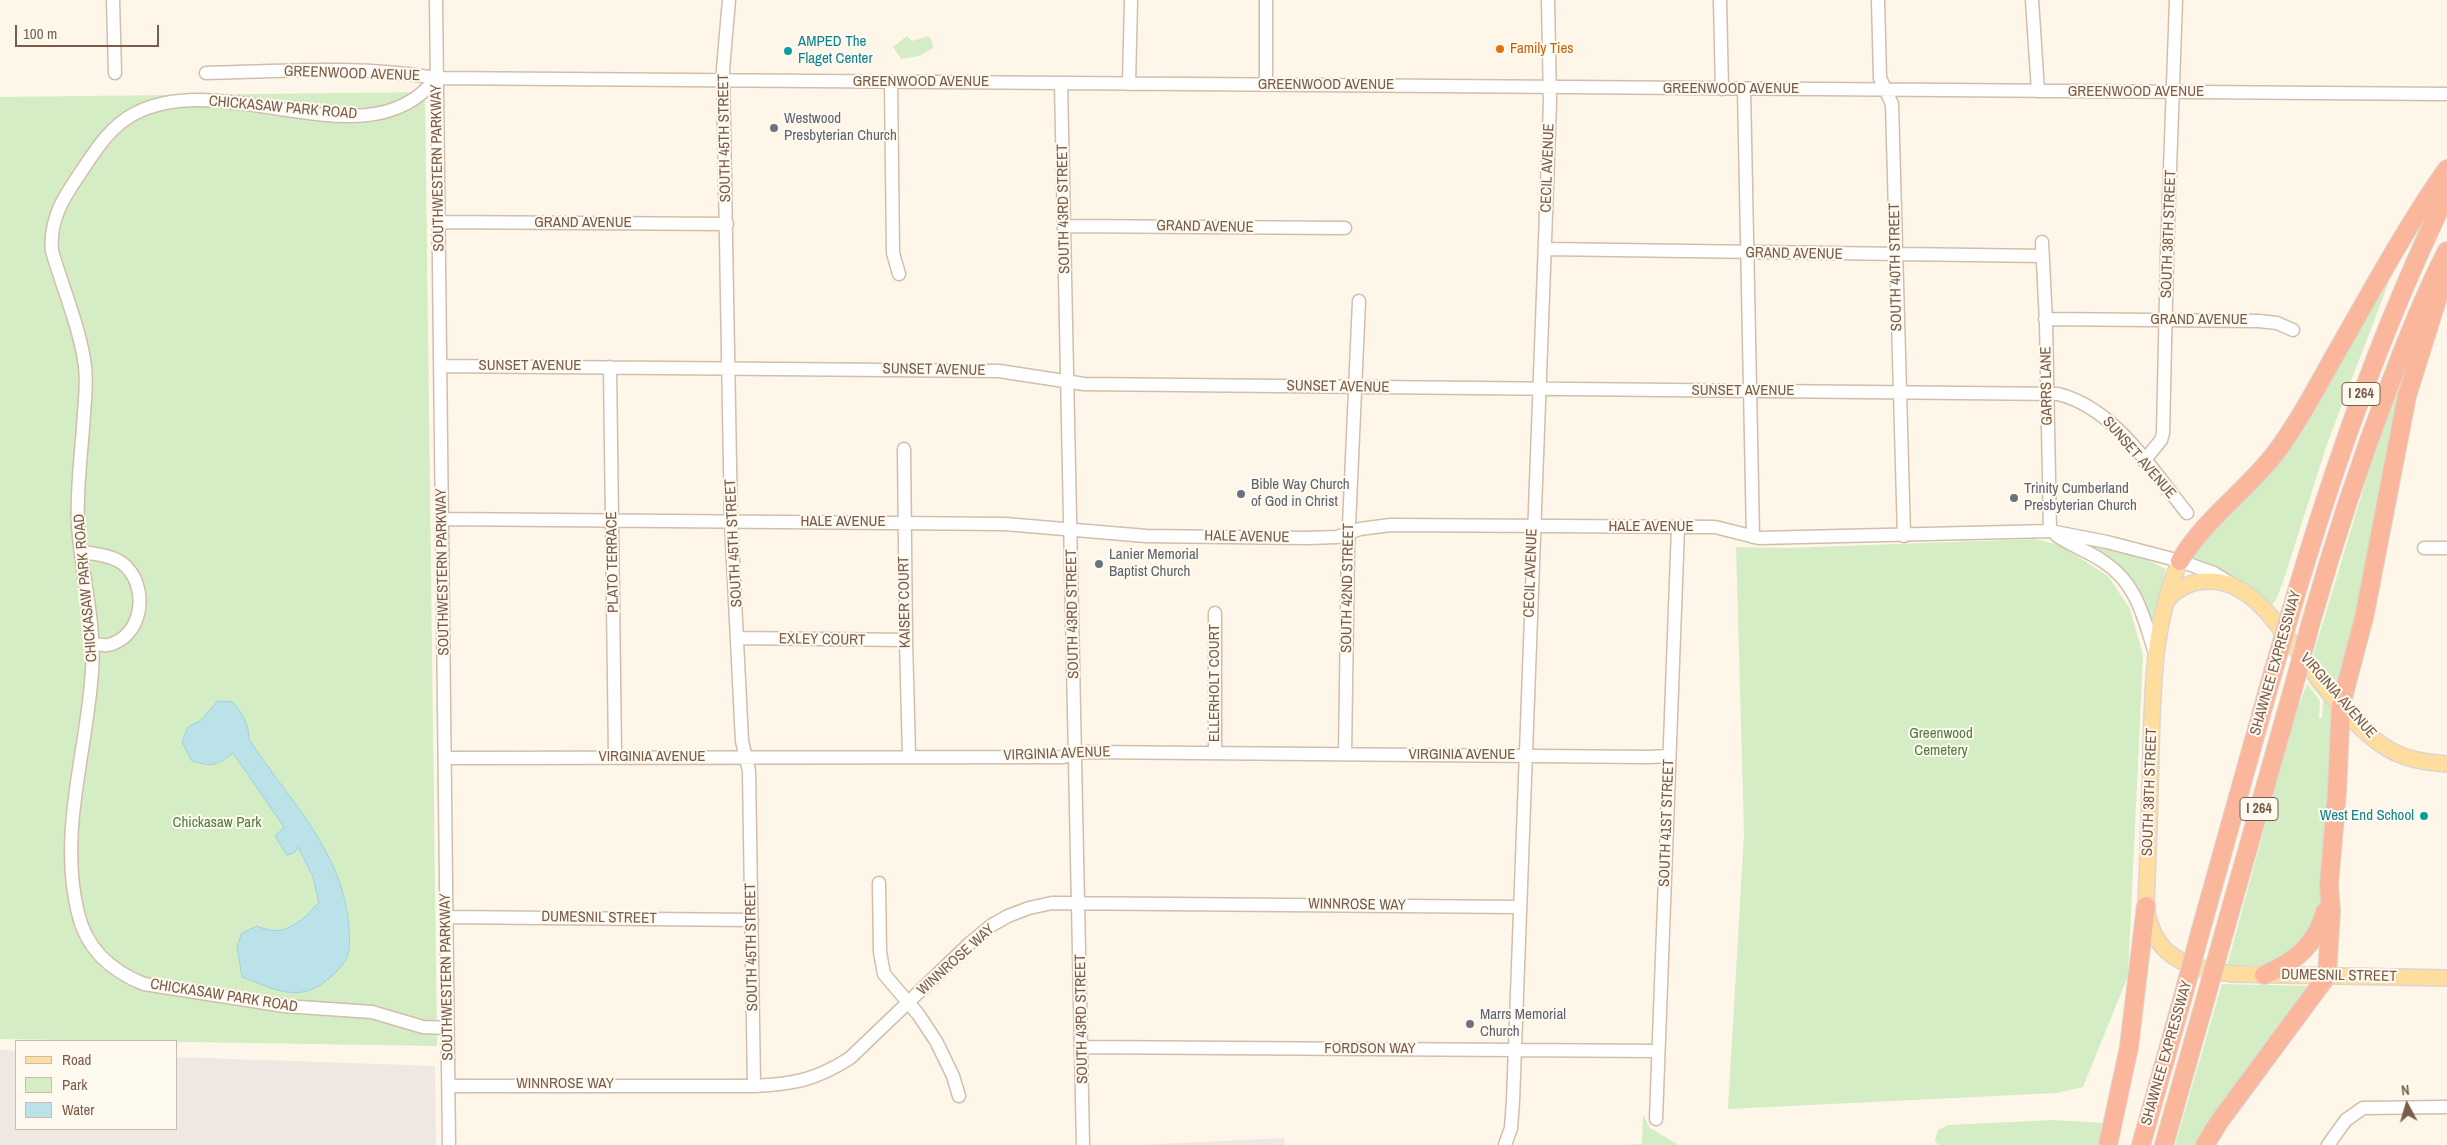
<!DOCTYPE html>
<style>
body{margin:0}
#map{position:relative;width:2447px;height:1145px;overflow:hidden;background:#fef6e8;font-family:"Archivo Narrow",sans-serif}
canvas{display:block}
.legend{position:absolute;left:15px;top:1040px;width:162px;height:90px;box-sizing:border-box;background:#fffaf0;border:1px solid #cabbae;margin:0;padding:6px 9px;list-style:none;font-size:15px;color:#7b5c4a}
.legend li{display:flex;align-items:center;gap:10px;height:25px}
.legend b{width:25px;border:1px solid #cabbae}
.north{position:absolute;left:2382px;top:1080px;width:50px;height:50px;-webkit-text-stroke:4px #fffaf0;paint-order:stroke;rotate:354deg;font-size:14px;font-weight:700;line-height:20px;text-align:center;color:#7b5c4a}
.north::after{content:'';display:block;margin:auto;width:18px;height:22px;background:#7b5c4a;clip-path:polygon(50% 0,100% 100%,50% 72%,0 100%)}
.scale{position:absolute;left:15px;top:25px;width:144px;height:22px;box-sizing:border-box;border:2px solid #7b5c4a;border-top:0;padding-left:6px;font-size:15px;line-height:18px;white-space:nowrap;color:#7b5c4a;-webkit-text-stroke:4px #fffaf0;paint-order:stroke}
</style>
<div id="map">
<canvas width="2447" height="1145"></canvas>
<ul class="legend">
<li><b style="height:6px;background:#ffdd9e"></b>Road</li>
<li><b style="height:14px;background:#d4edc5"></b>Park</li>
<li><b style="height:14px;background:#bbe2e9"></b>Water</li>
</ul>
<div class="north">N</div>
<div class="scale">100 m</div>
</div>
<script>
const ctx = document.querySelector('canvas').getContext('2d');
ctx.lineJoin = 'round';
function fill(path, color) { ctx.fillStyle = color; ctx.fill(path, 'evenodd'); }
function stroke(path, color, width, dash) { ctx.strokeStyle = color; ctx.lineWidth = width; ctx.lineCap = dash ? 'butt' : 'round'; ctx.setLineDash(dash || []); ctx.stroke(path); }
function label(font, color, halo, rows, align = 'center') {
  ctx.font = font + ' "Archivo Narrow",sans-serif'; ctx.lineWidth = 4; ctx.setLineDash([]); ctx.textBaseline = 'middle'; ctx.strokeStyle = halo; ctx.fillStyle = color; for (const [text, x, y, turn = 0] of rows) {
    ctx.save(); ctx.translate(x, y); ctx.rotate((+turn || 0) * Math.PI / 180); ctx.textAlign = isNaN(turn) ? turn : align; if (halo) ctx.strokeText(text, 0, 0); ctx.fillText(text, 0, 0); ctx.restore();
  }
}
const industrial = new Path2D(`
 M0 1050 16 1051V1129H176V1057L435 1066 436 1145H0Z
 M1284 1138 1285 1145H1137Z`);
const green = new Path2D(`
 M907 36 912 41 928 36 932 41 933 48 919 56 901 59 893 47Z
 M425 92 437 1046 0 1039V97Z
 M2403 245 2327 444 2283 582 2276 600 2272 605C2247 582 2222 569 2190 560L2188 555 2257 481Z
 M2403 378H2405L2353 627 2338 684 2313 655 2374 454Z
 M2035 539 2060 545 2108 576 2130 609 2143 655 2128 976 2083 1087 2057 1093 1728 1109 1744 834 1736 547 1788 548Z
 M2076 540 2139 556 2166 569 2152 622 2147 609Z
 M2310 681 2333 712 2322 903 2310 939 2268 965 2227 966 2295 715 2307 684 2320 701 2319 718H2322L2323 700 2308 682Z
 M2222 984 2309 986 2199 1145H2175Z
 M1643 1115 1650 1128 1679 1145H1623L1642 1144Z
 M2053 1120 2103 1123 2099 1145H1938L1935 1140 1938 1130 1948 1125Z`);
const water = new Path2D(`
 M218 701 233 702C242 713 249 724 249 739 288 800 344 851 349 928 350 948 351 958 336 972 302 1006 280 991 242 977L237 946 242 933 257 926C277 935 288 930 305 917 311 913 312 907 319 903L313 877 298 847 294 853 287 855 275 836 284 827 233 753C216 766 214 767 192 761L182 742 188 727 200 721Z`);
const minor = new Path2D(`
 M113 0 115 73
 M436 0 449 1145
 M729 0 723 69 731 521 742 741 749 771 754 1086
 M1266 0V85
 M1720 0 1722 89
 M1878 0 1880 78 1892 104 1904 536
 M2032 0 2038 91
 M206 73C282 71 361 65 436 78L2447 94
 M436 78C369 167 224 65 134 114 111 126 97 148 83 169 65 195 49 218 52 251 63 289 80 328 85 366 87 382 85 398 84 413 82 450 76 488 78 525 81 574 96 622 92 671 87 752 58 832 78 913 86 948 111 971 144 984L285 1006 372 1012 423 1027 448 1028
 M891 82 893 253 899 274
 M1061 83 1083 1145
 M1129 84 1131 0
 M1744 89 1753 537
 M439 222 727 224
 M1065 226 1345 228
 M2042 242 2046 322 2050 531
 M1545 249 2043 256
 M2045 319 2259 321 2277 323 2293 330
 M441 366 999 371 1084 384 2058 394C2115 408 2152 470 2187 513
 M610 367 615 756
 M904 449 906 640 909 756
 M2144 461 2161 440 2163 433 2167 254 2176 0
 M442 519 1005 524 1146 536 1307 538 1337 537 1360 529 1390 525 1715 527 1759 538 2050 531 2107 542 2180 561 2214 573 2230 583
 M2056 535C2071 546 2089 551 2104 562 2138 584 2144 620 2156 656
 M2424 548H2447
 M81 552C95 554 110 555 122 563 150 584 144 637 108 645 103 646 97 644 92 643
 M1215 613V753
 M739 638 906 640
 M1345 754 1348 548 1359 301
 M445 758 1063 757 1086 752 1649 757 1669 756
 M879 883 880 952 884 974 918 1014 936 1041 953 1076 959 1096
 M447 917 752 920
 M1083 1047 1658 1051
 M449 1086H754C794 1084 816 1080 850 1058L969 944 992 925 1008 916 1029 908 1052 903 1519 907
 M1656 1119 1678 528
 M1505 1145 1511 1128 1513 1101 1545 241 1550 102 1548 0
 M2328 1145 2346 1120 2363 1108 2447 1107`);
const major = new Path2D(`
 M2180 561C2153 622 2153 685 2151 750 2150 802 2148 854 2146 906 2153 958 2186 967 2232 974L2447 978
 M2166 602C2185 577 2219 575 2244 592 2261 603 2274 620 2286 636 2315 672 2343 718 2382 745 2401 759 2424 762 2447 764`);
const highway = new Path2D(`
 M2180 561C2205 518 2248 490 2277 451 2298 422 2315 391 2332 360 2369 296 2404 230 2447 169
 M2294 601C2335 462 2383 325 2447 194
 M2311 622C2334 541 2360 462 2390 384 2407 339 2425 293 2447 251
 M2200 933 2273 672
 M2222 940 2296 678
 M2264 975C2295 962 2316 945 2325 912
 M2108 1145 2129 1047 2146 906
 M2141 1145 2184 993
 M2164 1145 2206 997
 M2205 1145 2219 1122 2327 976 2331 911 2329 885 2337 792 2341 705 2364 618 2407 396 2447 268`);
const highwayBridge = new Path2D(`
 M2273 672 2294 601
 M2296 678 2311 622
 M2184 993 2200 933
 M2206 997 2222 940`);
const markers = [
 [1500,49,5,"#e8710a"],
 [788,51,5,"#0f9aa8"],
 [774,128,5,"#6b7280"],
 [1241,494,5,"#6b7280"],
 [2014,498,5,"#6b7280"],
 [1099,564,5,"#6b7280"],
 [2424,816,5,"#0f9aa8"],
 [1470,1024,5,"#6b7280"]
];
const shields = [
 [2361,394,38],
 [2259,809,38]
];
const shieldNames = [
 ["I 264",2361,394],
 ["I 264",2259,809]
];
const cultureNames = [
 ["AMPED The",798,42],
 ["Flaget Center",798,59],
 ["West End School",2414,816,"right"]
];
const foodNames = [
 ["Family Ties",1510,49]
];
const streetNames = [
 ["GREENWOOD AVENUE",352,74,2],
 ["GREENWOOD AVENUE",921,82],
 ["GREENWOOD AVENUE",1326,85],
 ["GREENWOOD AVENUE",1731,89],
 ["GREENWOOD AVENUE",2136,92],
 ["CHICKASAW PARK ROAD",283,108,5],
 ["SOUTH 45TH STREET",725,138,-91],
 ["SOUTHWESTERN PARKWAY",438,168,-91],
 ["CECIL AVENUE",1548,168,-88],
 ["SOUTH 43RD STREET",1064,209,-91],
 ["GRAND AVENUE",583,223],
 ["GRAND AVENUE",1205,227,1],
 ["SOUTH 38TH STREET",2169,234,-88],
 ["GRAND AVENUE",1794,254,1],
 ["SOUTH 40TH STREET",1896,267,-91],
 ["GRAND AVENUE",2199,320],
 ["SUNSET AVENUE",530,366],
 ["SUNSET AVENUE",934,370,1],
 ["GARRS LANE",2047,386,-91],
 ["SUNSET AVENUE",1338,387,1],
 ["SUNSET AVENUE",1743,391],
 ["SUNSET AVENUE",2139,458,49],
 ["HALE AVENUE",843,522],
 ["HALE AVENUE",1651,527],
 ["HALE AVENUE",1247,537,1],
 ["SOUTH 45TH STREET",734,543,-93],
 ["PLATO TERRACE",613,562,-91],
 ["SOUTHWESTERN PARKWAY",443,572,-91],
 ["CECIL AVENUE",1531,573,-88],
 ["CHICKASAW PARK ROAD",86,588,-95],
 ["SOUTH 42ND STREET",1348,588,-89],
 ["KAISER COURT",905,602,-91],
 ["SOUTH 43RD STREET",1073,614,-91],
 ["EXLEY COURT",822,640,1],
 ["SHAWNEE EXPRESSWAY",2276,663,-74],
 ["ELLERHOLT COURT",1215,683,-90],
 ["VIRGINIA AVENUE",2338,696,49],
 ["VIRGINIA AVENUE",1057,754,-2],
 ["VIRGINIA AVENUE",1462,755],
 ["VIRGINIA AVENUE",652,757],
 ["SOUTH 38TH STREET",2150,792,-88],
 ["SOUTH 41ST STREET",1667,823,-88],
 ["WINNROSE WAY",1357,905,1],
 ["DUMESNIL STREET",599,918,1],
 ["SOUTH 45TH STREET",752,947,-91],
 ["WINNROSE WAY",956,960,-42],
 ["DUMESNIL STREET",2339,976,1],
 ["SOUTHWESTERN PARKWAY",447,977,-91],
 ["CHICKASAW PARK ROAD",224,996,9],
 ["SOUTH 43RD STREET",1082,1019,-91],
 ["FORDSON WAY",1370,1049],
 ["SHAWNEE EXPRESSWAY",2167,1053,-74],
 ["WINNROSE WAY",565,1084]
];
const worshipNames = [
 ["Westwood",784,119],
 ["Presbyterian Church",784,136],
 ["Bible Way Church",1251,485],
 ["of God in Christ",1251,502],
 ["Trinity Cumberland",2024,489],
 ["Presbyterian Church",2024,506],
 ["Lanier Memorial",1109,555],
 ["Baptist Church",1109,572],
 ["Marrs Memorial",1480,1015],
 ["Church",1480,1032]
];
const parkNames = [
 ["Greenwood",1941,734],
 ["Cemetery",1941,751],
 ["Chickasaw Park",217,823]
];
fill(industrial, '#efe8e2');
fill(green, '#d4edc5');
fill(water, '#bbe2e9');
stroke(water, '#a0d1dc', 1);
stroke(minor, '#d2beac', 15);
stroke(major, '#ddd5d0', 18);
stroke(highway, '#ddd5d0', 20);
stroke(minor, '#fff', 12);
stroke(major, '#ffdd9e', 15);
stroke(highway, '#fbb79c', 18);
stroke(highwayBridge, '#ddd5d0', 20, []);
stroke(highwayBridge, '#fbb79c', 18);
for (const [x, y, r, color] of markers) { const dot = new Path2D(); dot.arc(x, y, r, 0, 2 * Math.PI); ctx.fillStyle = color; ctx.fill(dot); stroke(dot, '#fffaf0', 2); }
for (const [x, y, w] of shields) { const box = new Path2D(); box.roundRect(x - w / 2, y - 11.5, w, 23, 4); ctx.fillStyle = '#fffaf0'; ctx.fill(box); stroke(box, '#7b5c4a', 1); }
label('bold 14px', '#7b5c4a', null, shieldNames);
label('15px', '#0d838f', '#fffaf0', cultureNames, 'left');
label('15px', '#c56008', '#fffaf0', foodNames, 'left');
label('15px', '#7b5c4a', '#fffaf0', streetNames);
label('15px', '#5b616d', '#fffaf0', worshipNames, 'left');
label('15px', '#4e7b3e', '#fffaf0', parkNames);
</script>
